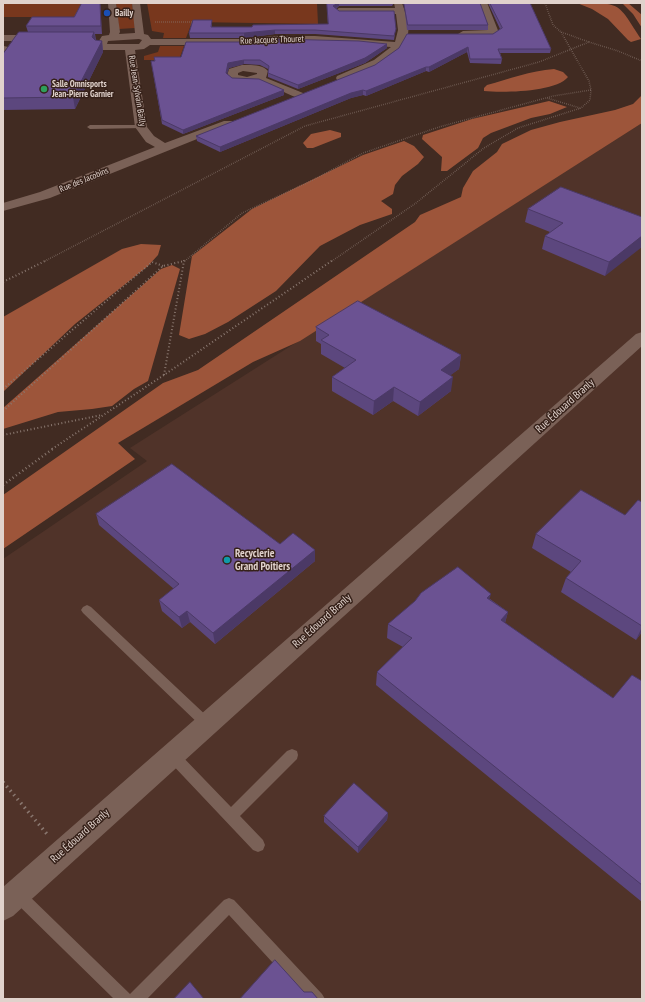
<!DOCTYPE html>
<meta charset="utf-8">
<style>
body{margin:0}
#map{position:relative;width:645px;height:1002px;overflow:hidden;background:#412b22;font-family:"PT Sans Narrow",sans-serif}
canvas{display:block}
.frame{position:absolute;inset:0;border:4px solid #e0d2cc;pointer-events:none}
</style>
<div id="map">
<canvas width="645" height="1002"></canvas>
<div class="frame"></div>
</div>
<script>
const ctx = document.querySelector('canvas').getContext('2d');
ctx.lineJoin = 'round';
function fill(path, color) { ctx.fillStyle = color; ctx.fill(path, 'evenodd'); }
function stroke(path, color, width, dash) { ctx.strokeStyle = color; ctx.lineWidth = width; ctx.lineCap = dash ? 'butt' : 'round'; ctx.setLineDash(dash || []); ctx.stroke(path); }
function label(font, color, halo, rows, align = 'center') {
  ctx.font = font + ' "PT Sans Narrow",sans-serif'; ctx.lineWidth = 3; ctx.setLineDash([]); ctx.textBaseline = 'middle'; ctx.strokeStyle = halo; ctx.fillStyle = color; for (const [text, x, y, turn = 0] of rows) {
    ctx.save(); ctx.translate(x, y); ctx.rotate((+turn || 0) * Math.PI / 180); ctx.textAlign = isNaN(turn) ? turn : align; if (halo) ctx.strokeText(text, 0, 0); ctx.fillText(text, 0, 0); ctx.restore();
  }
}
const built = new Path2D(`
 M642 123V999H3V559L147 461 130 448Z`);
const green = new Path2D(`
 M3 3H100L101 17H3Z
 M116 3H132L135 28 119 29Z
 M147 3H317L318 24 192 22 186 38H163L164 33 152 31Z
 M160 46H184L179 60H144V56L158 52Z`);
const forest = new Path2D(`
 M577 3C622 3 617 2 641 39L631 42 628 40 608 19 592 9Z
 M622 3H628L642 15V28L633 14Z
 M554 69 563 72 568 77C556 92 503 93 484 91V88L487 85C509 79 530 71 554 69Z
 M642 95V123L300 341 253 362 118 443 135 459 3 549V495L163 383 198 370 415 222 420 215 461 197 463 188 473 171 497 152 502 144 531 130 560 122 615 110 633 104Z
 M549 101 567 107 550 114 531 118 491 133 483 138 478 148 447 171H441L442 157 422 139 423 135 472 119Z
 M330 130 341 133V137L313 148H307L303 143 311 134Z
 M404 141 414 146 424 157 418 164 402 176 395 185 393 194 381 201 392 209V214L360 225 320 246 276 291 228 322 205 334 189 339 179 335 192 256 252 209 363 155Z
 M141 244 161 245 158 255 148 266 75 324 3 392V317L122 249Z
 M172 265 180 269 148 381 134 389 112 406 92 409 58 412 3 429V408L161 269Z`);
const pathFar3 = new Path2D(`
 M155 22H192L191 26
 M589 42 618 51 642 61
 M547 98 580 108
 M45 261 305 126 539 62 589 42 561 32 553 25 545 3
 M185 261 242 213 313 180 363 153 439 127 553 96 591 90
 M332 261 416 203 484 148 518 128 581 108 590 100 591 90 589 81 561 32`);
const pathFar2 = new Path2D(`
 M3 282 47 260
 M164 375 184 261 186 260
 M3 389 152 262 163 266
 M3 411 163 266 184 261
 M3 435 102 415
 M52 449 164 375 333 260`);
const pathFar1 = new Path2D(`
 M3 485 54 448`);
const path = new Path2D(`
 M3 782 47 834`);
const lane = new Path2D(`
 M4 46 8 47 3 53Z
 M141 125 143 126V128L90 129 87 127 90 125Z
 M87 605 91 607 211 720 213 724 211 728 207 730 203 728 83 613 81 610 83 607Z
 M172 749 177 751 231 807 287 751 292 749 297 751 298 755 297 759 240 816 263 840 265 845 263 850 258 852 253 850 167 759 166 755 167 751Z
 M18 888 23 890 130 994 224 900 229 898 234 900 322 994 325 999H306L229 915 147 999H114L13 900 11 895 13 890Z`);
const street = new Path2D(`
 M108 3H116L120 32 119 34 135 33 132 3H140L144 34 148 35 151 39H244L275 36H315L395 42 398 30 396 14H339L334 11 339 8H395L394 3H402C405 12 410 24 408 34 403 58 362 76 341 81L337 80 336 78 337 76 374 60 391 47 315 42H275L244 45H150L144 49 135 50 147 127 154 136 165 143 224 121H232L234 123 232 125 50 198 3 211V203L40 192 155 147 146 142 135 127 125 50H100L95 47 102 36 109 35 110 32ZM139 39 142 40 139 44H107L108 41Z
 M481 3H487L488 5 499 33 494 36H460L458 34 463 31 488 30 480 5Z
 M3 35H43L48 38 43 41H3Z
 M242 65C251 65 262 64 268 71L266 78 303 93 304 95 299 98C287 95 267 82 257 81 248 80 235 86 227 76L229 69ZM243 71 257 73V74L247 77 238 75V73Z
 M642 332V346L13 916 3 921V887L636 334Z`);
const wall = new Path2D(`
 M82 3H100L102 34H95L96 40 102 41 103 52 75 109 3 110V54L28 32 26 26 74 17Z
 M327 3H394L392 6H339L336 9 339 11 395 34 394 40 315 34H275L244 38H190L189 33 212 20V27H252L328 24Z
 M404 3H480L488 25V30H407Z
 M488 3H530L551 49 550 53H500L502 59 501 64 470 63 467 52 429 72 426 71 366 96 363 95 351 98 220 152 197 141 196 136 493 34 500 29Z
 M387 48 365 63 298 89 268 77V69L260 65 244 64 229 68 227 74 232 78 284 90V95L183 134 162 124 151 61H154V57H181Z
 M528 209 642 217 605 276 542 249 545 236 550 232 525 222Z
 M316 327 461 355 459 369 450 375 451 391 418 416 393 401 373 415 332 391V377L345 368 321 354V344L316 341Z
 M642 502V632L636 640 561 592 566 578 571 572 532 548 536 534 625 515Z
 M96 514 280 544 315 561 215 644 190 622 182 628 162 611 159 600 174 589 99 525Z
 M490 599 508 612 505 623 613 698 642 681V902L376 685 377 672 403 647 387 638 388 624Z
 M388 813 387 820 358 853 324 822V816Z`);
const shadedWall = new Path2D(`
 M338 3H339V6L333 10V6Z
 M275 30V34L244 38V33Z
 M94 32 96 42 92 37Z
 M102 41 103 52 75 109 73 97Z
 M387 44V48L365 63 298 89V85Z
 M468 47 467 52 429 72V67Z
 M244 60V64L229 68 226 77V73L228 63Z
 M426 67V71L366 96V91Z
 M284 90V95L183 134V130Z
 M363 90V95L351 98 220 152V147L351 93Z
 M642 236V247L605 276 609 262Z
 M461 355 459 369 439 384 441 370Z
 M453 377 451 391 418 416 420 402Z
 M394 387 393 401 373 415 374 401Z
 M315 550V561L215 644 213 633Z
 M491 594 487 608V598Z
 M187 611 190 622 182 628 179 617Z
 M508 612 504 626 501 620Z
 M642 627V632L636 640Z
 M388 813 387 820 358 853V847Z`);
const building = new Path2D(`
 M82 3H100L101 26H26L32 17H74Z
 M327 3H338L333 6 339 11H394L396 29 394 36 315 30H275L244 33H189L193 20H212L211 27H252L253 25 328 24Z
 M404 3H480L488 25H408Z
 M490 3H530L551 49H498L502 59H470L468 47 429 67H426L366 91 363 90 351 93 220 147 196 136 375 65 399 48 407 34H493L502 28Z
 M19 32H94L92 37 95 40 102 41 73 97 3 98V54Z
 M275 39 359 41 387 44 365 58 298 85 268 73 269 66 260 60H244L228 63 226 73 232 78 259 79 284 90 183 130 162 120 151 61H155L154 57H181L186 42H244Z
 M561 187 642 217V236L609 262 545 236 563 223 528 209Z
 M358 301 461 355 441 370 453 377 420 402 394 387 374 401 332 377 356 360 321 340 329 335 316 327Z
 M172 464 280 544 293 533 315 550 213 633 187 611 179 617 159 600 179 584 96 514Z
 M581 490 625 515 638 500 642 502V626L566 578 581 561 536 534Z
 M458 567 491 594 487 598 508 612 501 620 613 698 632 675 642 681V885L377 672 412 638 388 624 415 601 421 593Z
 M354 783 388 813 358 847 324 816Z
 M275 960 304 992H312L318 999H240Z
 M190 982 204 999H174Z`);
const markers = [
 [107,13,4,"#1a4fb4"],
 [44,89,4,"#2e9e5b"],
 [227,560,4,"#0f9aa8"]
];
const farPoinames = [
 ["Bailly",115,13],
 ["Salle Omnisports",52,84],
 ["Jean-Pierre Garnier",52,94]
];
const farStreetnames = [
 ["Rue Jacques Thouret",272,40,-2],
 ["Rue Jean-Sylvain Bailly",137,91,81],
 ["Rue des Jacobins",84,180,-22]
];
const streetNames = [
 ["Rue Édouard Branly",565,406,-42],
 ["Rue Édouard Branly",322,621,-42],
 ["Rue Édouard Branly",80,836,-42]
];
const poiNames = [
 ["Recyclerie",235,554],
 ["Grand Poitiers",235,567]
];
fill(built, '#503329');
fill(green, '#78371d');
fill(forest, '#9d553a');
stroke(pathFar3, '#89776f', 1.5, [0.5, 1.5]);
stroke(pathFar2, '#89776f', 2, [1, 2.5]);
stroke(pathFar1, '#89776f', 2.5, [1, 3]);
stroke(path, '#89776f', 3.5, [1.5, 4]);
fill(lane, '#7a6157');
fill(street, '#7a6157');
fill(wall, '#5c477e');
fill(shadedWall, '#4b3966');
fill(building, '#6b5292');
stroke(building, '#4b3966', 1);
for (const [x, y, r, color] of markers) { const dot = new Path2D(); dot.arc(x, y, r, 0, 2 * Math.PI); ctx.fillStyle = color; ctx.fill(dot); stroke(dot, '#362119', 1.5); }
label('bold 9px', '#e0d2cc', '#362119', farPoinames, 'left');
label('9px', '#e0d2cc', '#362119', farStreetnames);
label('11px', '#e0d2cc', '#362119', streetNames);
label('bold 11px', '#e0d2cc', '#362119', poiNames, 'left');
</script>
